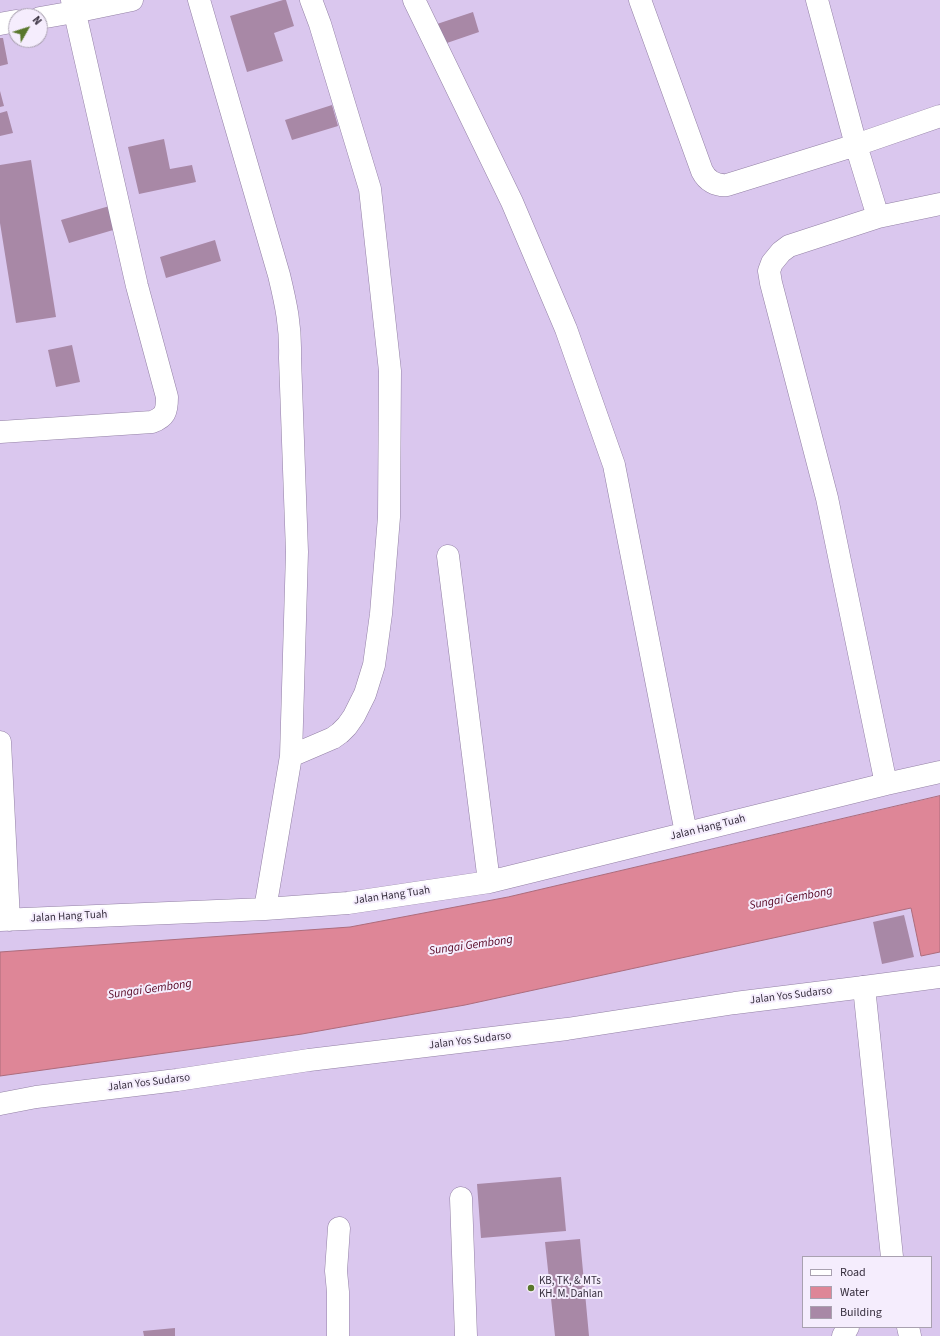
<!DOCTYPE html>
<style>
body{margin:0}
#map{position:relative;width:940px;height:1336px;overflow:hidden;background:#dac7ee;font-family:"Source Sans 3",sans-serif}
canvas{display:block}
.legend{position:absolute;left:802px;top:1256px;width:130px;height:72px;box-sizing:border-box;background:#f5edfd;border:1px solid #a9a1b0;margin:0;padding:5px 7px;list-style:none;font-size:12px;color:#362e3d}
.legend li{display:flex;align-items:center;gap:8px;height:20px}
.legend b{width:20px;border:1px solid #a9a1b0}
.north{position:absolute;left:8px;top:8px;width:40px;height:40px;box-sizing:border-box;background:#f5edfd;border:1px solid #a9a1b0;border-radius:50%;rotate:51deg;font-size:11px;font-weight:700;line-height:16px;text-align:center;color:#362e3d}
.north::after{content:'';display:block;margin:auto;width:14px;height:18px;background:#59772c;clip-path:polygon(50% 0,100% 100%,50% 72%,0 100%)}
</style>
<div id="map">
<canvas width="940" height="1336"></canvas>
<ul class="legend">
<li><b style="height:5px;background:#fff"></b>Road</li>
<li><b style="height:11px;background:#de8697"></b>Water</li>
<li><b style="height:11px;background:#a888a6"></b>Building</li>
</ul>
<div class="north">N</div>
</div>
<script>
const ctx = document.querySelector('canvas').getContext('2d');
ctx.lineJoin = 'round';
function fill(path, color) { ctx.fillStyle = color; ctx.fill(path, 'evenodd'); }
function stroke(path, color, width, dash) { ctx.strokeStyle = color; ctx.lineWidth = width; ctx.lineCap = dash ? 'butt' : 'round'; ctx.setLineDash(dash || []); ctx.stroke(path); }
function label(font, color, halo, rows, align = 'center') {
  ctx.font = font + ' "Source Sans 3",sans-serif'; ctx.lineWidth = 4; ctx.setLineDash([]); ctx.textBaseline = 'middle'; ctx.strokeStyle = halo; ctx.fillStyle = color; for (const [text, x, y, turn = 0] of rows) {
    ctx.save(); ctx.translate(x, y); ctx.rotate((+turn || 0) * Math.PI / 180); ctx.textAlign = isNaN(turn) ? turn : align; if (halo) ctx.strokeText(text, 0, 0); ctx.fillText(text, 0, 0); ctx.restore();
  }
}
const water = new Path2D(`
 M940 796V952L921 956 911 908 465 1005 302 1034 0 1076V952L350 927 508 897Z`);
const building = new Path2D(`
 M283 0H286L294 26 274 33 283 61 247 72 230 16Z
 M473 12 479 32 444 44 437 24Z
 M0 38H3L8 64 0 66Z
 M0 91 4 106 0 107Z
 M332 105 338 126 292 140 285 120Z
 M7 111 13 133 0 136V113Z
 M164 139 170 169 192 165 196 182 139 194 128 147Z
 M31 160 56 317 16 323 0 223V165Z
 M113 205 120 228 69 243 61 220Z
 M215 240 221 261 166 278 160 257Z
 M72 345 80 382 56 387 48 350Z
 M904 915 914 957 882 964 873 922Z
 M561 1177 566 1231 481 1238 477 1184Z
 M580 1239 589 1336H555L545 1242Z
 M175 1328V1336H144L143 1331Z`);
const minor = new Path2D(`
 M199 0 279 275C286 304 291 327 290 358L297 552 291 756 265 909
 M414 0 512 202 566 329 614 465 686 833
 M640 0 702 171C707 181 716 186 727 185L856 145 940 116
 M817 0 856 145 878 217 789 246 781 252 772 263 769 271 771 283 827 498 886 784
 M40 18 74 12 132 0
 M0 24 16 21
 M878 217 940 204
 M0 432 152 422C165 417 167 412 167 397L137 286 72 0
 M448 556 489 882
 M0 742 9 920
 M291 756 333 738 340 733 347 726 354 716 365 694 374 665 381 614 389 517 390 371 370 189 320 24 311 0
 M0 920 265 909 348 903 489 882 886 784 940 772
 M864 987 940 977
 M461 1198 466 1336
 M338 1336V1292L336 1271 339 1228`);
const major = new Path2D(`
 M0 1104 36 1097 177 1080 309 1060 567 1029 735 1003 864 987 892 1257
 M908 1327 910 1336
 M843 1336 848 1327`);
const markers = [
 [531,1288,4,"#59772c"]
];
const streetNames = [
 ["Jalan Hang Tuah",708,828,-14],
 ["Jalan Hang Tuah",392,896,-8],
 ["Jalan Hang Tuah",69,917,-3],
 ["Jalan Yos Sudarso",791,996,-7],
 ["Jalan Yos Sudarso",470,1041,-7],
 ["Jalan Yos Sudarso",149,1083,-7]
];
const poiNames = [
 ["KB, TK, & MTs",539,1282],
 ["KH. M. Dahlan",539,1295]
];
const waterNames = [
 ["Sungai Gembong",791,899,-10],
 ["Sungai Gembong",471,946,-8],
 ["Sungai Gembong",150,990,-8]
];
fill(water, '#de8697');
stroke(water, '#ac6c7c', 1);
fill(building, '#a888a6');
stroke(minor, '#9381a5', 23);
stroke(major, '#9381a5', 23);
stroke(minor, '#fff', 22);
stroke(major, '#fff', 22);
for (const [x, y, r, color] of markers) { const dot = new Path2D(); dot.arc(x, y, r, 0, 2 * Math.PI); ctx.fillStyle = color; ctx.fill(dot); stroke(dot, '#f5edfd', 1.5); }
label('11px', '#362e3d', '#f5edfd', streetNames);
label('11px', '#362e3d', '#f5edfd', poiNames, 'left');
label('italic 12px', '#550421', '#f5edfd', waterNames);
</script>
